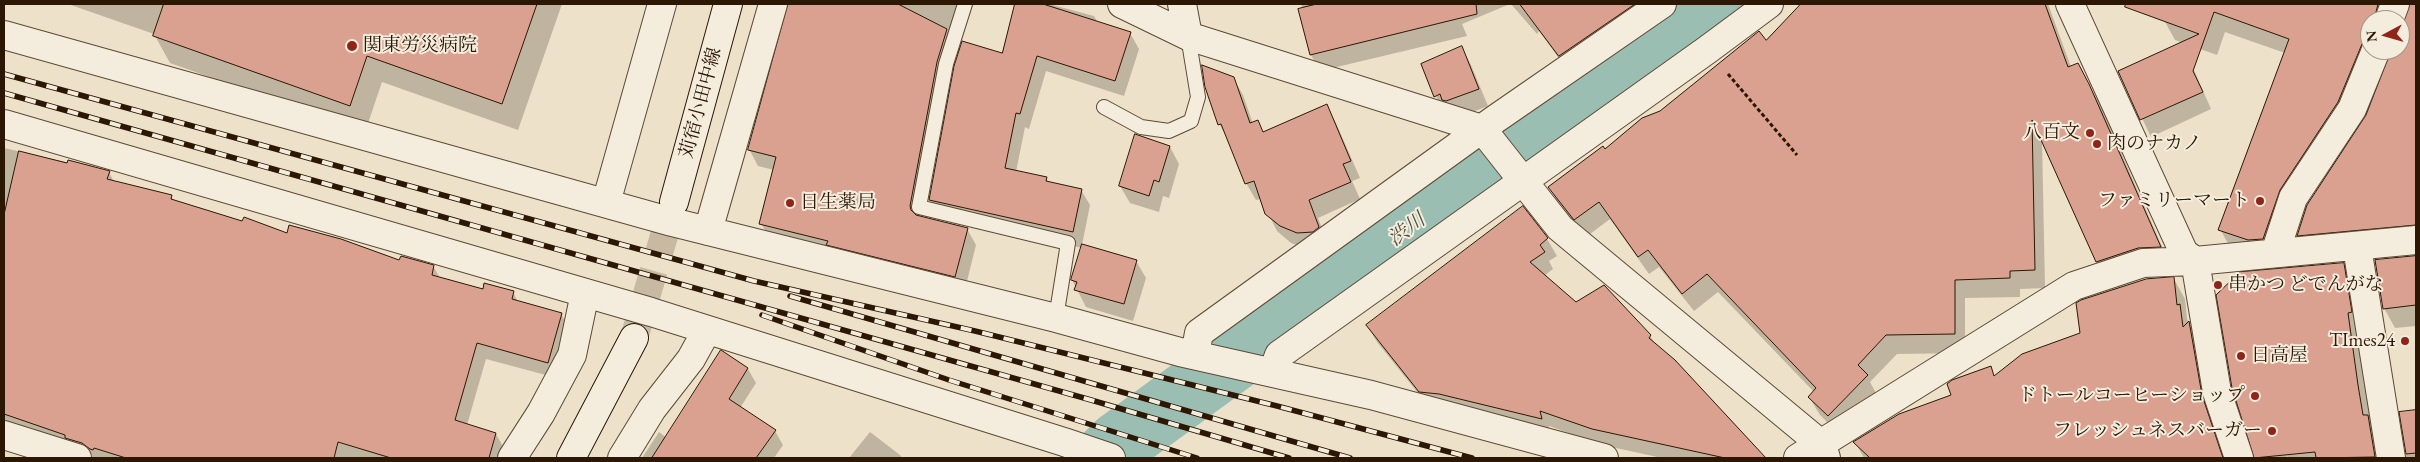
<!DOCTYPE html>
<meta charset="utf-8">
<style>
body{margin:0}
#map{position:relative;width:2420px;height:462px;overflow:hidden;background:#eee1c9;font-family:"EB Garamond",serif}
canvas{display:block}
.frame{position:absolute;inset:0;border:5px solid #2b1704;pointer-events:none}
.north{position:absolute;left:2360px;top:10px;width:50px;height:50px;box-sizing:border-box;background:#f4ecdc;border:1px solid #a49786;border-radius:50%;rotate:264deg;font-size:14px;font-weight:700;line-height:20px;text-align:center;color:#2b1704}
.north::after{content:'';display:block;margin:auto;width:18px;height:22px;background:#8f2418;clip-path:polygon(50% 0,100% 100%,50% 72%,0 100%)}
</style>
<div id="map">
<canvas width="2420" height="462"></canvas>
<div class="frame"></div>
<div class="north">N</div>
</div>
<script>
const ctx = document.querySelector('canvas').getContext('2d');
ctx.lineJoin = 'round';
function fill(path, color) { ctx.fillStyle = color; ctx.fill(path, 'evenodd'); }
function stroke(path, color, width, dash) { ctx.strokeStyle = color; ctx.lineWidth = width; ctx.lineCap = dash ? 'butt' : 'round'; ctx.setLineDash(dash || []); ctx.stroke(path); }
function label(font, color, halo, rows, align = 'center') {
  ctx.font = font + ' "EB Garamond","Noto Serif JP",serif'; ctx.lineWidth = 4; ctx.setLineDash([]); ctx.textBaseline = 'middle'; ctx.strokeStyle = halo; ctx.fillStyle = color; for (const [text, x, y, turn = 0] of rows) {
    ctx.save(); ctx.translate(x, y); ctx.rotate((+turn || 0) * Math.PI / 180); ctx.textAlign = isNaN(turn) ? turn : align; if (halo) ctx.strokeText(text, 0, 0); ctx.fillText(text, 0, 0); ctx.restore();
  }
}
const shadow = new Path2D(`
 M68 4H562L518 130 382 82 365 132 170 63 154 34Z
 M789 4H970L946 79 920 218 967 229 976 245 964 293 770 240 761 223 774 170 758 166 749 149 789 8Z
 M1017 4H1049L1094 16 1098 23 1130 33 1139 49 1124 96 1046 71 1029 129 1025 127 1016 172 1046 178 1049 183 1081 190 1090 205 1082 245 1136 261 1146 278 1133 321 1086 307 1072 280 1082 248 939 216 930 200 1002 55Z
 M1301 4H1510L1462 24 1467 36 1320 71 1311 55 1300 10 1303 9Z
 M1511 4H1666L1569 72 1539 31 1537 34Z
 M1803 4H2048L2071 67 2088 83 2100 104 2170 265 2108 280 2098 261 2042 139 2045 288 2020 289V297L1965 298V353L1897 354 1870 382 1877 395 1839 434 1820 415 1809 397 1814 392 1718 292 1694 311 1659 267 1649 274 1610 219 1586 237 1560 206 1549 187 1766 42Z
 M2149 4H2391V20H2370V50H2400V33L2411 9V4H2416V245L2310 255 2298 235 2368 116 2392 55 2386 54 2274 258 2231 249 2220 229 2285 53 2225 32 2217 55 2175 40 2164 20 2167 10Z
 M1462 48 1471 65 1488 106 1457 118 1445 113 1436 96Z
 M2190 61 2211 109 2151 137 2120 72Z
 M1233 78 1243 95 1253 124 1257 122 1264 133 1327 106 1336 123 1360 178 1352 181 1360 199 1318 218 1328 244 1308 249 1291 243 1277 231 1261 199 1256 200 1246 183 1228 140 1220 125 1206 87Z
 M1170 147 1179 164 1169 198 1163 196 1159 212 1130 203 1120 186Z
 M4 148 109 172 114 182 171 196 174 201 243 223 400 262 433 266 440 278 484 290 513 292 518 302 561 314 571 331 557 378 486 359 467 425 496 434 505 450 503 458H93L4 427Z
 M1522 207 1547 239 1557 256 1549 261 1553 269 1544 276 1575 303 1604 286 1650 336 1656 345 1674 361 1765 458H1662L1602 445 1549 426 1550 435 1430 408 1377 342 1367 325Z
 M2416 255V326L2395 328 2384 308 2376 261Z
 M2343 264 2355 284 2383 458H2287L2288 455 2286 458H2255V453Z
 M2174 279 2185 299 2187 319 2200 342 2226 458H2134L2099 352Z
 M721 352 748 369 756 383 740 408 775 431 783 445 774 458H642L659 432 667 438Z
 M2088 352 2099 458H1864L1855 442 1953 396 1990 367 1995 377Z
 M2416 411V458H2406L2401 413Z
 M870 432 900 455 902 458H849Z`);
const river = new Path2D(`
 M1104 458 1119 443 1405 234 1712 4`);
const building = new Path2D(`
 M164 4H537L502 104 367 56 350 106 153 36Z
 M788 4H898L947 29 937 62 910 206 911 210 916 215 968 228 955 277 826 245 828 241 759 224 776 157 748 150Z
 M1015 4H1043L1131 32 1115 81 1037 56 1020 114 1016 113 1005 168 1047 177 1046 181 1082 189 1073 232 929 200 954 66 962 41 1002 53Z
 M1317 4H1476L1477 14 1310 55 1298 9Z
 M1520 4H1635L1559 56Z
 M1801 4H2045L2068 67 2078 63 2089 84 2161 247 2138 248 2096 262 2032 120 2035 270 2010 271V278L1955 280V334L1886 335 1858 365 1868 375 1828 416 1808 397 1816 388 1707 274 1682 294 1648 250 1638 257 1599 202 1574 220 1548 187 1603 146 1605 149 1642 118 1660 111 1759 31 1766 40Z
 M2126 4H2378L2374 20H2370V36L2362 44 2338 102 2280 190 2263 239 2248 240 2218 230 2289 39 2214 12 2193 71 2203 92 2140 120 2118 71 2199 34 2125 7Z
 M2410 4H2416V225L2297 236 2307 205 2366 115 2391 50H2400V31Z
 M1462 46 1479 89 1446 101 1442 100 1440 94 1434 97 1421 64Z
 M1202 65 1234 77 1250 123 1258 120 1263 132 1327 104 1351 161 1343 164 1351 182 1309 200 1319 227 1313 232 1297 233 1280 226 1265 214 1254 181 1245 184 1221 124 1218 125 1205 87Z
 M1135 134 1170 146 1159 182 1154 180 1149 196 1119 186Z
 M19 151 67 163 68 160 110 171 107 179 172 195 171 199 242 221 244 217 287 233 289 225 341 239 399 260 401 256 434 265 432 275 483 289 484 283 514 291 512 299 562 313 548 363 477 343 455 420 496 433 489 458H391L338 442 334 458H126L94 448 93 450 90 449 82 443 65 438V435L4 414V215Z
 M1523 206 1548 238 1540 245 1545 252 1530 262 1576 302 1604 285 1651 335 1649 338 1675 360 1766 458H1725L1592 429 1540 411 1542 419 1439 394 1419 392 1366 325Z
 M1082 244 1137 260 1124 304 1074 290 1077 282 1071 280Z
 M2416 256V305L2383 309 2375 260Z
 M2344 263 2352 312 2348 313 2358 385 2363 415H2368L2375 457 2316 458 2315 452 2254 458 2232 388 2216 295 2240 272Z
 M2174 277 2177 305 2180 304 2183 327 2189 321 2202 395 2223 458H1870L1853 442 1899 414 1951 395 1947 384 1952 380 1991 366 1994 376 2022 354 2080 333 2076 303 2081 300 2146 279Z
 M721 350 748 368 729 399 776 430 756 458H652Z
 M2416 410V453L2406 454 2399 412Z`);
const secondaryTunnel = new Path2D(`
 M634 338 674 202`);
const path = new Path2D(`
 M1728 74 1797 155`);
const lane = new Path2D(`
 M965 4 946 64 919 207 1068 243 1056 318
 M1104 107 1141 127 1169 131 1191 121 1198 97 1188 36`);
const street = new Path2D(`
 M1122 4 1188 36 1482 129 1560 228 1822 445 1826 458
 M1182 4 1188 36
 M2070 4 2184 253 2195 261 2217 392 2239 458
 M2389 20 2395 4
 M4 35 672 222 1056 318 1180 352 1371 395 1604 458
 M4 124 651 312 1064 442 1111 458
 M606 203 662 4
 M708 231 773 4
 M2357 247 2391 458
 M2275 253 2293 198 2352 109 2376 50
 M1195 354 1199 333 1494 120 1662 4
 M1273 372 1279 355 1707 50 1769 4
 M4 435 77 458
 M512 458 541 413 572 355 585 293
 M622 458 652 409 691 359 707 330
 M1798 458 2074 286 2143 263 2195 261 2416 240`);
const secondary = new Path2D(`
 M674 202 728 4
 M571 458 634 338`);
const rail = new Path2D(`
 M4 74 754 281 975 331 1277 406 1472 458
 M4 93 1091 400 1289 458
 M790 296 1350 458
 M762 315 949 380 1197 458`);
const markers = [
 [352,46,6,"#8f2418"],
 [2090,133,5,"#8f2418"],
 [2097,144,5,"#8f2418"],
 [2260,201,5,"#8f2418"],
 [790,203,5,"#8f2418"],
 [2218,285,5,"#8f2418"],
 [2405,341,5,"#8f2418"],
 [2241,356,5,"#8f2418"],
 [2255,396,5,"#8f2418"],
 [2272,431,5,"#8f2418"]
];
const poiNames = [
 ["関東労災病院",363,46],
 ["八百文",2080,133,"right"],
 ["肉のナカノ",2107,144],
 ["ファミリーマート",2250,201,"right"],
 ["日生薬局",800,203],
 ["串かつ どでんがな",2228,285],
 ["TImes24",2395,341,"right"],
 ["日高屋",2251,356],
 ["ドトールコーヒーショップ",2245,396,"right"],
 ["フレッシュネスバーガー",2262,431,"right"]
];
const streetNames = [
 ["苅宿小田中線",701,103,-75]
];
const waterNames = [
 ["渋川",1407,230,-37]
];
fill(shadow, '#0003');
stroke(river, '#9abeb2', 64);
fill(building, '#daa190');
stroke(building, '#2b1704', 1);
stroke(secondaryTunnel, '#c7b9a2', 28, [28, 14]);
stroke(lane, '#5c4a35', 16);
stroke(street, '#5c4a35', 30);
stroke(secondary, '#2b1704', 30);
stroke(path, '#2b1704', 3, [4, 2.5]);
stroke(lane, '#f4ecdc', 14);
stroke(street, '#f4ecdc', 28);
stroke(secondary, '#f4ecdc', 28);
stroke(rail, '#2b1704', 5.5);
stroke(rail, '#f4ecdc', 4, [11]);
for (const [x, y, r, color] of markers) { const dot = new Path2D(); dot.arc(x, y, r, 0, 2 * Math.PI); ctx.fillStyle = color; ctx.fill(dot); stroke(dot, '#f4ecdc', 2); }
label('19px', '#2b1704', '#f4ecdc', poiNames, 'left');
label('19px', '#2b1704', '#f4ecdc', streetNames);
label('italic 20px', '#525141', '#f4ecdc', waterNames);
</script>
